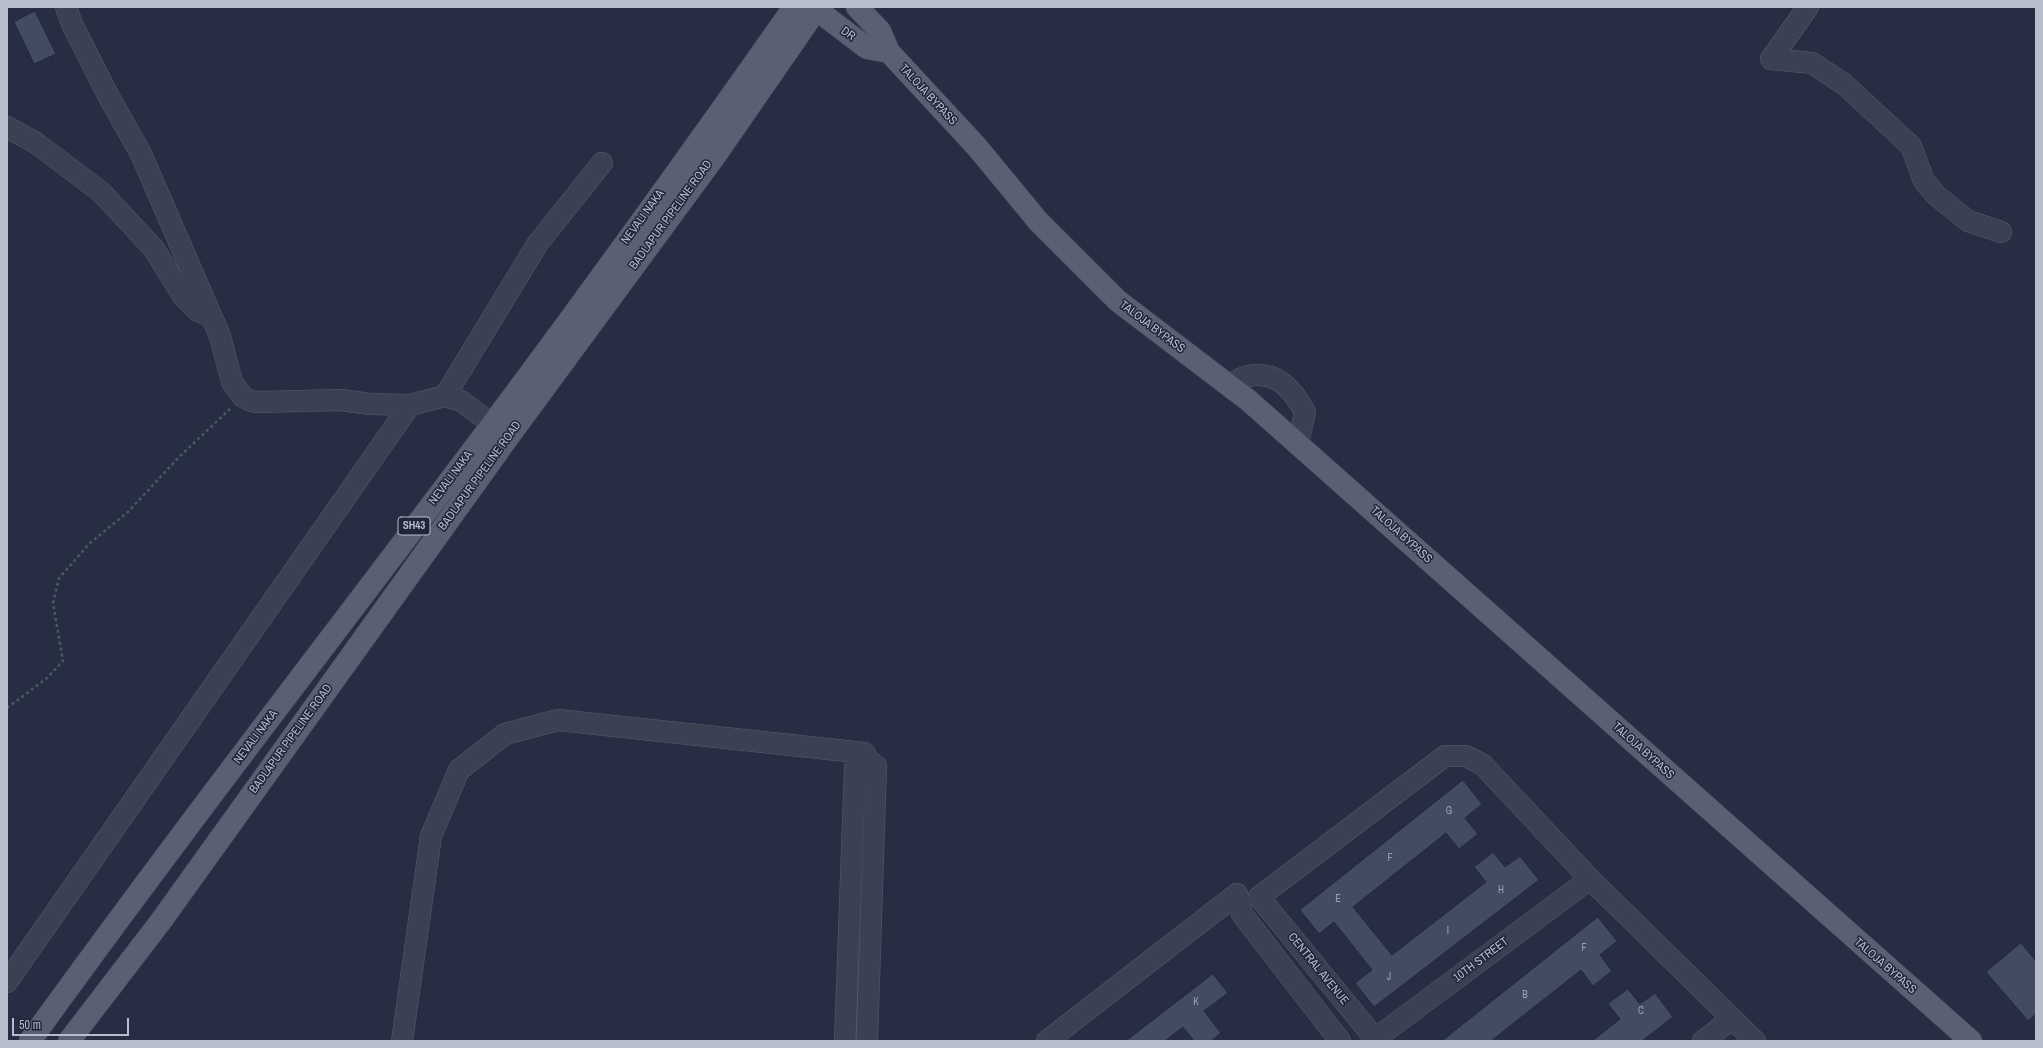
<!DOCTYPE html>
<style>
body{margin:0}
#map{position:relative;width:2043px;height:1048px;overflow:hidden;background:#272e43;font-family:"Archivo Narrow",sans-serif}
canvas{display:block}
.frame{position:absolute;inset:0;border:8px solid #b8bdcc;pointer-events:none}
.scale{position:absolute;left:12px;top:1018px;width:117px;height:18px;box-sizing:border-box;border:2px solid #b8bdcc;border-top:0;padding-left:5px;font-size:12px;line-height:14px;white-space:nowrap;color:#b8bdcc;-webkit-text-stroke:3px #202638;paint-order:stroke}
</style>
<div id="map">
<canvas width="2043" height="1048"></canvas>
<div class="frame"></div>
<div class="scale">50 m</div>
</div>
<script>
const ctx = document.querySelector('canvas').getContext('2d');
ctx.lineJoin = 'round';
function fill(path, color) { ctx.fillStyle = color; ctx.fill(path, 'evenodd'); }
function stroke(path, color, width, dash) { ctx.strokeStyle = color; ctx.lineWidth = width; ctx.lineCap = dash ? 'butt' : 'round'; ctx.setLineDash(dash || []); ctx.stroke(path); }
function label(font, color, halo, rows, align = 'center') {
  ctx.font = font + ' "Archivo Narrow",sans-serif'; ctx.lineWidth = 3; ctx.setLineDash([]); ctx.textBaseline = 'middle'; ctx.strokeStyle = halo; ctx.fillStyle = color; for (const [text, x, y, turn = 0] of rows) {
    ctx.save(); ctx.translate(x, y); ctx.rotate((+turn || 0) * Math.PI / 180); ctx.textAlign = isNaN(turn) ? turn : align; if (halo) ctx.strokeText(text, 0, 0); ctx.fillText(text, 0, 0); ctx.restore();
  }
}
const building = new Path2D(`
 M35 11 56 54 34 64 14 22Z
 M1463 780 1482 804 1465 818 1478 834 1459 849 1446 833 1353 907 1392 955 1486 882 1474 867 1493 852 1505 867 1520 856 1539 880 1374 1007 1355 983 1372 970 1334 922 1319 934 1300 910Z
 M1598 917 1617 941 1600 955 1612 971 1593 986 1581 970 1491 1041H1442Z
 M2021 943 2036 961V1014L2028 1021 1986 972Z
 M1213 974 1228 993 1204 1011 1221 1033 1211 1041H1194L1183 1027 1165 1041H1126Z
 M1628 989 1640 1004 1655 993 1673 1017 1642 1041H1592L1620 1019 1608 1004Z`);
const path = new Path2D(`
 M7 708 47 678 63 661 53 603 59 578 90 543 128 512 179 457 231 408`);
const minor = new Path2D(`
 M66 7 72 24 109 97 141 154 220 336 232 382 243 397 251 401 259 402 341 400 370 404 410 405 445 396 461 401 507 435
 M1771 59 1812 63 1844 84 1911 146 1924 181 1937 196 1968 221 2001 232
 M1771 59 1808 7
 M7 127 36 143 101 192 154 249 183 296 198 311 212 317
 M1229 385C1235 382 1242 377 1248 376 1277 370 1293 390 1305 412L1298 444
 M445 396 538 243 602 163
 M1237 894 1242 914 1340 1041
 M1259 897 1445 756H1466L1483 765 1590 879 1755 1041
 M1259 897 1377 1041
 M7 982 410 405
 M402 1041 431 836 459 770 505 734 558 720 865 753 866 758
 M845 1041 855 767 866 758 876 766 867 1041
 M1047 1041 1237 894
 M1372 1041 1590 879
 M1703 1041 1732 1019`);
const major = new Path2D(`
 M813 7 867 48 889 52
 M857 7 880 31 889 52 977 147 1038 221 1118 301 1248 400 1971 1041
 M30 1041C180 833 337 631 491 426 594 288 695 148 794 7
 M69 1041 161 921 509 436 715 156 818 7`);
const numberNames = [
 ["G",1449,811],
 ["F",1390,858],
 ["H",1501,890],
 ["E",1338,899],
 ["I",1448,931],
 ["F",1584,948],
 ["J",1389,977],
 ["B",1525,995],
 ["K",1196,1002],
 ["C",1641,1011]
];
const shields = [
 [414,526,32]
];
const shieldNames = [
 ["SH43",414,526]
];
const streetNames = [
 ["DR",848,34,36],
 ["TALOJA BYPASS",928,95,47],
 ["BADLAPUR PIPELINE ROAD",671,215,-54],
 ["NEVALI NAKA",643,217,-54],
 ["TALOJA BYPASS",1152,327,37],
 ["BADLAPUR PIPELINE ROAD",480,476,-54],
 ["NEVALI NAKA",451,478,-53],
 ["TALOJA BYPASS",1401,535,42],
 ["NEVALI NAKA",256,737,-53],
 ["BADLAPUR PIPELINE ROAD",291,739,-54],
 ["TALOJA BYPASS",1643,751,42],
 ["10TH STREET",1481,960,-37],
 ["TALOJA BYPASS",1885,966,41],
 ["CENTRAL AVENUE",1318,969,51]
];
fill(building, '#434b63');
stroke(building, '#22283a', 1);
stroke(minor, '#565c6d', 22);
stroke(major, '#454a5c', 23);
stroke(path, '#475a60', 2.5, [3, 3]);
stroke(minor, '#3b4153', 21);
stroke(major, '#596073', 22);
label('10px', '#9ba0b2', null, numberNames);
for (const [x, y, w] of shields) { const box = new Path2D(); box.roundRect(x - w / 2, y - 9, w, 18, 3); ctx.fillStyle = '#202638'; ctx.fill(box); stroke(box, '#b8bdcc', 1); }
label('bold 11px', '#b8bdcc', null, shieldNames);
label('12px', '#b8bdcc', '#202638', streetNames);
</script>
